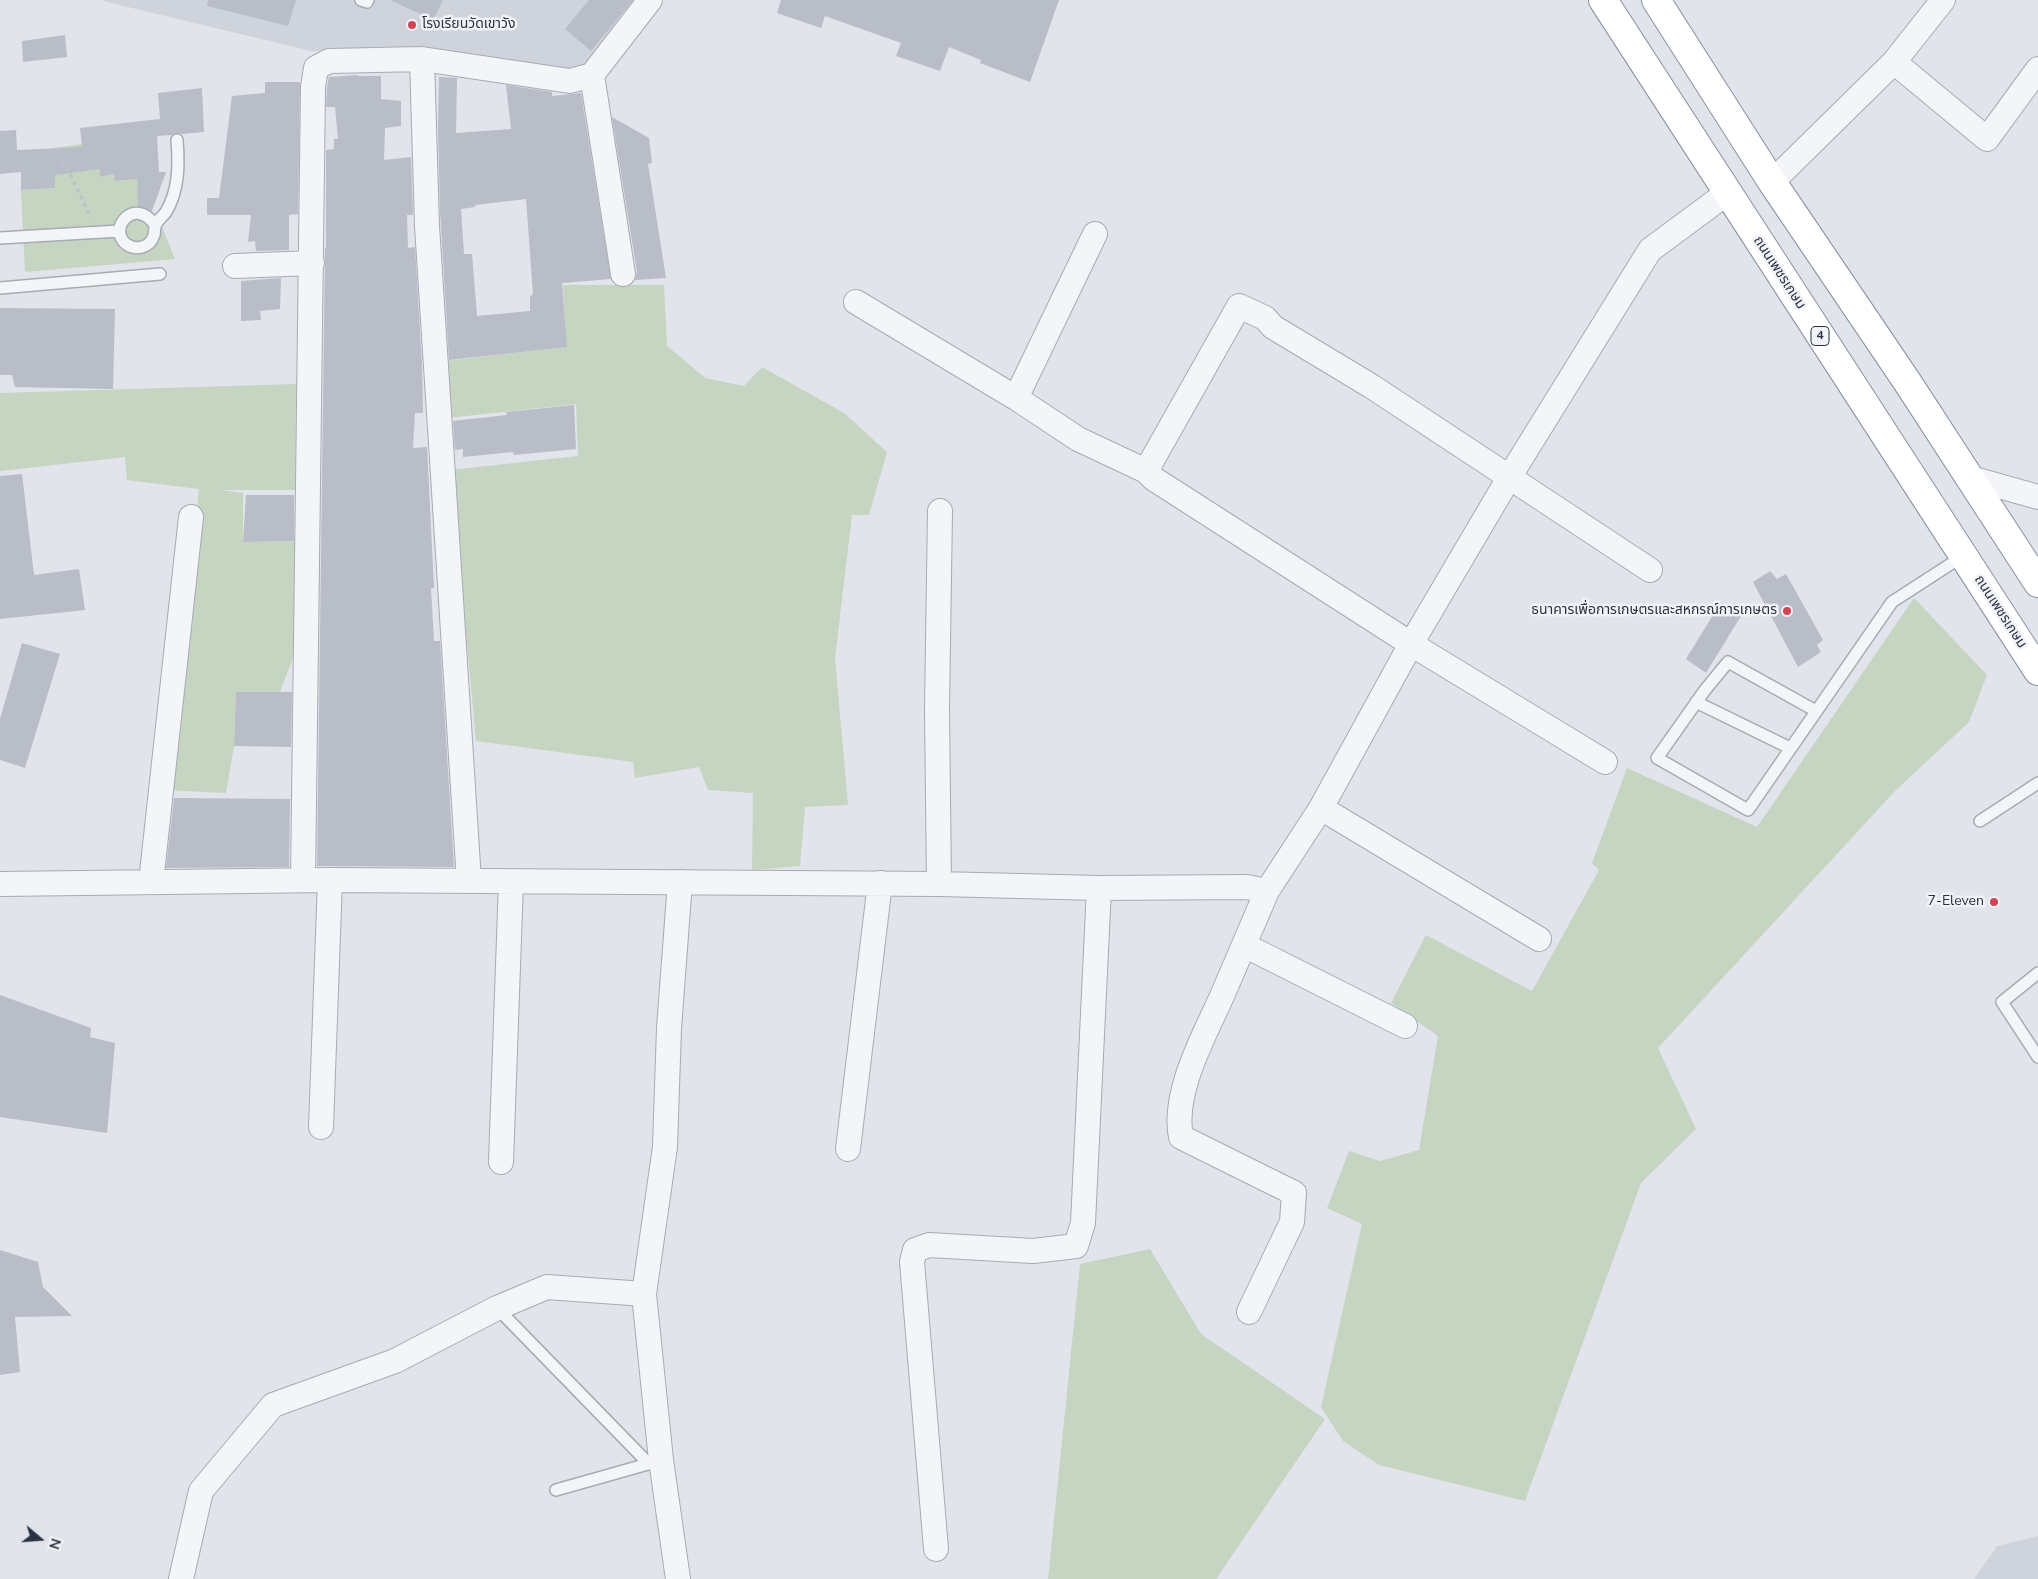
<!DOCTYPE html>
<meta charset="utf-8">
<style>
body{margin:0}
#map{position:relative;width:2038px;height:1579px;overflow:hidden;background:#e1e4ea;font-family:"Nunito Sans",sans-serif}
canvas{display:block}
.north{position:absolute;left:15px;top:1514px;width:50px;height:50px;-webkit-text-stroke:4px #f1f3f7;paint-order:stroke;rotate:108deg;font-size:14px;font-weight:700;line-height:20px;text-align:center;color:#293142}
.north::after{content:'';display:block;margin:auto;width:18px;height:22px;background:#293142;clip-path:polygon(50% 0,100% 100%,50% 72%,0 100%)}
</style>
<div id="map">
<canvas width="2038" height="1579"></canvas>
<div class="north">N</div>
</div>
<script>
const ctx = document.querySelector('canvas').getContext('2d');
ctx.lineJoin = 'round';
function fill(path, color) { ctx.fillStyle = color; ctx.fill(path, 'evenodd'); }
function stroke(path, color, width, dash) { ctx.strokeStyle = color; ctx.lineWidth = width; ctx.lineCap = dash ? 'butt' : 'round'; ctx.setLineDash(dash || []); ctx.stroke(path); }
function label(font, color, halo, rows, align = 'center') {
  ctx.font = font + ' "Nunito Sans","Noto Sans Thai",sans-serif'; ctx.lineWidth = 5; ctx.setLineDash([]); ctx.textBaseline = 'middle'; ctx.strokeStyle = halo; ctx.fillStyle = color; for (const [text, x, y, turn = 0] of rows) {
    ctx.save(); ctx.translate(x, y); ctx.rotate((+turn || 0) * Math.PI / 180); ctx.textAlign = isNaN(turn) ? turn : align; if (halo) ctx.strokeText(text, 0, 0); ctx.fillText(text, 0, 0); ctx.restore();
  }
}
const built = new Path2D(`
 M103 0H639L592 65 562 71 426 49 311 51 103 1Z
 M2038 1536V1579H1974L1997 1546Z`);
const green = new Path2D(`
 M82 144 84 171 100 169V177L114 174 116 181 137 179 139 209 152 212 162 227 175 259 25 272 21 190 55 188 54 148Z
 M563 285H664L667 346 705 378 744 386 762 367 844 413 887 452 869 515H852L835 658 848 805 805 807 800 866 752 870 753 793 708 790 699 767 635 778 633 762 476 741 451 470 578 456 576 404 448 418 445 361 566 347Z
 M296 384 295 490H219L243 493V542L299 541 296 650 280 692H236L234 746 226 793 166 790 199 489 127 480 125 457 0 471V393Z
 M1914 598 1987 675 1969 722 1895 791 1658 1048 1696 1129 1641 1183 1525 1501 1379 1465 1343 1441 1321 1407 1362 1224 1327 1208 1349 1151 1380 1161 1419 1150 1438 1036 1391 1003 1426 935 1532 991 1599 870 1592 863 1627 768 1757 827Z
 M1150 1249 1201 1334 1325 1419 1216 1579H1048L1080 1264Z`);
const building = new Path2D(`
 M208 0H296L288 26 207 6Z
 M390 0H443L433 20Z
 M589 0H633L591 51 565 29Z
 M781 0H1059L1030 82 980 63 981 60 949 47 940 71 896 56 901 43 825 16 821 28 777 13Z
 M65 35 67 57 23 62 22 41Z
 M358 75V76H381V99L401 101V126L385 128 384 160 411 157 413 215H407L408 248 415 247 422 364 423 413H415L413 448 427 447 434 588H431L434 641H440L454 867 317 866 325 248H326V150L334 149V139H338L335 107H326L327 88 329 77Z
 M439 77 457 78 456 133 511 129 506 85 552 92V96L581 93 611 279 562 283 567 347 449 360 440 211 438 128ZM526 199 533 294 530 297V311L477 316 472 254H464L461 209 475 207V205Z
 M265 82H300L298 214 289 215V250L256 251 255 241 248 242 251 215H207V198H219L232 96 265 93Z
 M202 88 204 132 181 134 176 133 172 135 157 136 159 172H166L152 211 138 206 137 179 115 181 114 174 100 177V169L55 175V188L21 190V172L0 174V131L16 130 17 150 82 147 80 128 160 119 158 93Z
 M612 117 649 138 652 163 648 164 666 278 635 280 637 272Z
 M281 278 280 309 260 311 261 320 241 321V281Z
 M0 308 115 309 113 389 15 387 12 375H0Z
 M574 405 576 449 514 455 513 452 463 457V449L455 450 453 421 507 415 506 412Z
 M22 474 34 575 79 569 85 610 0 619V476Z
 M246 495H294V541L243 542Z
 M1770 571 1777 579 1786 574 1823 640 1817 645 1821 652 1798 667 1753 582Z
 M1721 602 1741 616 1706 673 1686 659Z
 M22 643 60 654 25 768 0 760V719Z
 M236 692H292L291 747 234 746Z
 M174 798 290 799 289 867 166 868Z
 M0 995 91 1028 90 1037 115 1043 107 1133 0 1117Z
 M0 1250 38 1262 43 1287 72 1316 15 1317 20 1372 0 1375Z`);
const path = new Path2D(`
 M60 166 66 165 91 218`);
const service = new Path2D(`
 M361 0 367 2 368 0
 M155 225C135 196 107 228 126 244 136 251 150 248 154 235 155 231 154 228 156 224 158 220 163 216 166 212 179 190 179 165 177 140
 M0 238 119 231
 M0 288 160 274
 M1696 702 1790 748
 M1816 711 1728 662 1705 690 1657 758 1748 810 1892 602 1963 556
 M1980 821 2038 783
 M2038 973 2002 1002 2038 1057
 M497 1308 649 1464
 M556 1490 655 1462`);
const minor = new Path2D(`
 M422 59 427 226 469 881
 M1894 62 1987 139 2038 69
 M592 75 623 274
 M1772 182 1894 62 1943 0
 M235 266 312 263
 M856 302 1016 398 1078 439 1146 471 1154 479 1411 644 1605 762
 M1016 398 1095 234
 M1146 471 1239 306 1265 318 1273 327 1371 386 1650 570
 M1967 477 2038 497
 M1321 808 1539 939
 M303 880 313 87 316 68 329 61 422 59 570 81 592 75 650 0
 M151 882 191 517
 M0 884 330 880 939 884 1099 888 1247 887 1267 891 1321 808 1411 644 1510 476 1650 250 1727 193
 M939 884 937 709 940 511
 M1244 945 1405 1026
 M321 1127 330 880
 M848 1149 880 883
 M501 1162 511 882
 M1249 1312 1292 1222 1294 1193 1181 1137C1172 1093 1204 1036 1222 996 1237 961 1252 926 1267 891
 M936 1549 912 1262 915 1250 929 1245 1033 1251 1076 1246 1083 1223 1099 888
 M181 1579 201 1491 273 1405 395 1361 497 1308 547 1287 644 1294
 M678 1579 661 1460 644 1294 665 1147 669 1028 680 882`);
const trunk = new Path2D(`
 M1603 0 2038 671
 M1656 0 1772 182 1908 383 2038 583`);
const markers = [
 [412,25,5,"#d04555"],
 [1787,611,5,"#d04555"],
 [1994,902,5,"#d04555"]
];
const shields = [
 [1820,336,18]
];
const shieldNames = [
 ["4",1820,336]
];
const poiNames = [
 ["โรงเรียนวัดเขาวัง",422,25,"left"],
 ["ธนาคารเพื่อการเกษตรและสหกรณ์การเกษตร",1777,611],
 ["7-Eleven",1984,902]
];
const streetNames = [
 ["ถนนเพชรเกษม",1779,273,57],
 ["ถนนเพชรเกษม",2000,612,57]
];
fill(built, '#cfd3dc');
fill(green, '#c6d4c2');
fill(building, '#b8bdc7');
stroke(service, '#a6abb4', 14);
stroke(minor, '#a6abb4', 26);
stroke(trunk, '#8891a1', 30);
stroke(path, '#bfc2c9', 3, [4, 4]);
stroke(service, '#f4f5f8', 11);
stroke(minor, '#f4f5f8', 24);
stroke(trunk, '#fff', 28);
for (const [x, y, r, color] of markers) { const dot = new Path2D(); dot.arc(x, y, r, 0, 2 * Math.PI); ctx.fillStyle = color; ctx.fill(dot); stroke(dot, '#f1f3f7', 2); }
for (const [x, y, w] of shields) { const box = new Path2D(); box.roundRect(x - w / 2, y - 9.5, w, 19, 4); ctx.fillStyle = '#f1f3f7'; ctx.fill(box); stroke(box, '#293142', 1); }
label('bold 12px', '#293142', null, shieldNames);
label('14px', '#293142', '#f1f3f7', poiNames, 'right');
label('14px', '#293142', '#f1f3f7', streetNames);
</script>
